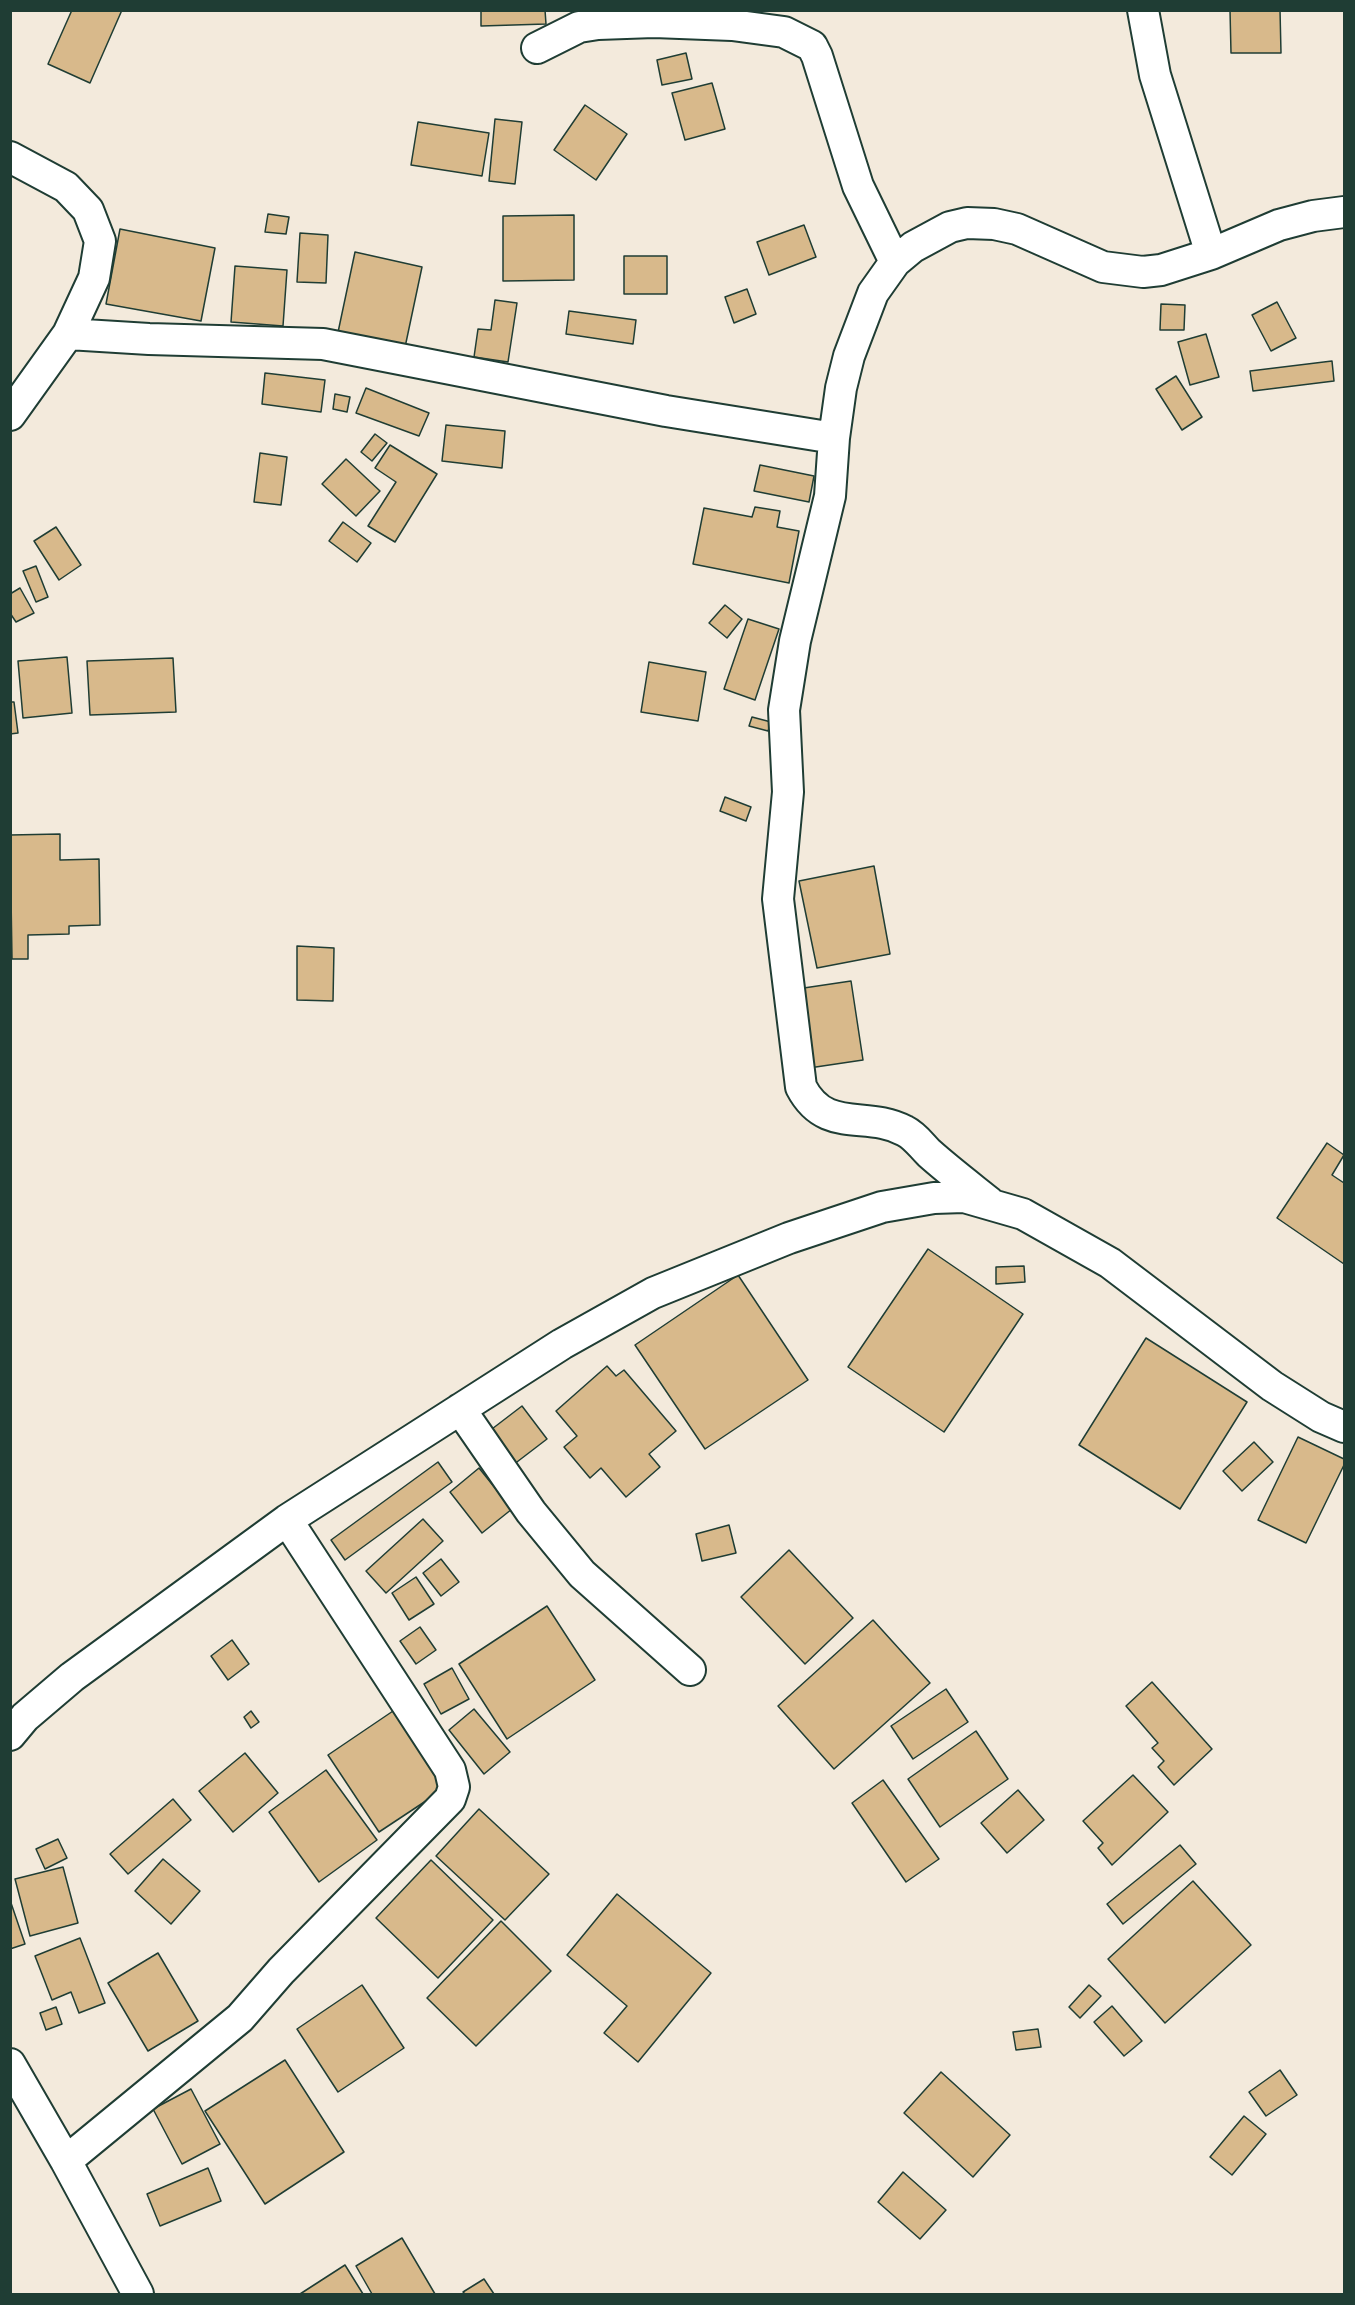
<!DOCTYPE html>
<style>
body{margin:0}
#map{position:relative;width:1355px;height:2305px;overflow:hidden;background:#f3eadc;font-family:Mali,sans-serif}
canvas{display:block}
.frame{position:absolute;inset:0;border:12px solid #1f3d34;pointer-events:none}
</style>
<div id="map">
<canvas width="1355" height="2305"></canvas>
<div class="frame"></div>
</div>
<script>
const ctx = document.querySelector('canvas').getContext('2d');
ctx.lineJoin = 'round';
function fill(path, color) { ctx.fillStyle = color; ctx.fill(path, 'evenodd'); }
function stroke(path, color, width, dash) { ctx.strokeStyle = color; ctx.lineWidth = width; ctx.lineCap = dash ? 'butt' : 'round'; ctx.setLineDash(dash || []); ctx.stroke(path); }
const building = new Path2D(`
 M72 10H122L90 83 48 64Z
 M481 10H545L546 24 481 26Z
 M1230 10H1280L1281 53H1231Z
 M686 53 692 79 662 85 657 60Z
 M712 83 725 129 685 140 672 93Z
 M585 105 627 134 596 180 554 150Z
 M495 119 522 122 515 184 489 181Z
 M418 122 489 133 482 176 411 165Z
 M268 214 289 217 286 234 265 232Z
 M574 215V280L503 281V216Z
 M804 225 816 257 769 275 757 242Z
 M120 229 215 248 201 321 106 304Z
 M300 233 328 235 326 283 297 282Z
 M355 252 422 267 404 352 337 337Z
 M624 256H667V294H624Z
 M235 266 287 270 283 326 231 322Z
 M747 289 756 314 734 323 725 297Z
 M495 300 517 303 508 362 474 357 478 329 491 330Z
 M1277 302 1296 338 1271 351 1252 315Z
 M1161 304 1185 305 1184 330H1160Z
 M569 311 636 320 633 344 566 334Z
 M1206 334 1219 377 1190 385 1178 342Z
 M1332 361 1334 381 1253 391 1250 371Z
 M265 373 325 380 321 412 262 404Z
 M1176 376 1202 417 1182 430 1156 389Z
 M366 388 429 413 419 436 356 413Z
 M335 394 350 397 347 412 333 409Z
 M446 425 505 431 502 468 442 461Z
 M375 434 387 443 372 461 361 452Z
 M390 445 437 474 395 542 368 526 396 482 375 468Z
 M260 453 287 457 281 505 254 502Z
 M346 459 380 491 356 516 322 484Z
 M760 465 814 476 809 502 754 491Z
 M755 507 780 511 777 527 799 531 789 583 693 564 704 508 752 517Z
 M343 522 371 543 357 562 329 541Z
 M56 527 81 565 59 580 34 541Z
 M36 566 48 597 36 602 23 571Z
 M20 588 34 613 16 622 10 613V594Z
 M725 605 742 619 727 638 709 623Z
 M748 619 779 629 755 700 724 689Z
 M67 657 72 713 23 718 18 661Z
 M173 658 176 712 90 715 87 661Z
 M649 662 706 672 698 721 641 712Z
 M10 702H14L18 733 10 734Z
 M752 717 771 722 768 731 749 726Z
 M725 797 751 807 746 821 720 811Z
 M60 834V860L99 859 100 925 69 926V934L28 935V959H12L10 835Z
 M874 866 890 954 817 968 799 881Z
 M297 946 334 948 333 1001 297 1000Z
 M851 981 863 1060 809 1068 797 989Z
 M1327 1143 1344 1155 1332 1175 1344 1183V1264L1277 1218Z
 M928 1249 1023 1314 944 1432 848 1367Z
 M1024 1266 1025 1282 996 1284V1267Z
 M738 1275 808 1380 705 1449 635 1345Z
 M1146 1338 1247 1402 1180 1509 1079 1445Z
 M607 1366 616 1376 624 1370 676 1431 649 1454 660 1467 626 1497 601 1468 590 1478 564 1447 577 1436 556 1411Z
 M522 1406 547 1439 513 1465 488 1432Z
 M1298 1437 1344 1459V1465L1306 1543 1258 1520Z
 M1254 1442 1273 1462 1242 1491 1223 1471Z
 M438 1462 452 1482 345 1560 331 1540Z
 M479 1468 512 1509 482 1533 450 1492Z
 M423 1519 443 1541 386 1593 366 1571Z
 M729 1525 736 1553 702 1561 696 1534Z
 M789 1550 853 1618 805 1664 741 1597Z
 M441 1559 459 1582 441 1596 423 1573Z
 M416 1577 434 1604 409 1620 392 1593Z
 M547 1606 595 1680 507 1739 459 1664Z
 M873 1620 930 1683 834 1769 778 1706Z
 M420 1627 436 1650 416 1664 400 1641Z
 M232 1640 249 1664 228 1680 211 1656Z
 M452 1668 469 1699 441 1714 424 1684Z
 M1152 1682 1212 1749 1174 1785 1158 1767 1164 1761 1152 1748 1158 1743 1126 1706Z
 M946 1689 968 1722 913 1759 891 1726Z
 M396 1709 447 1787 379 1832 328 1755Z
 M474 1709 510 1752 484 1774 449 1730Z
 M251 1711 259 1722 251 1728 244 1717Z
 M976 1731 1008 1779 940 1827 908 1779Z
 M245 1753 278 1793 233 1832 199 1791Z
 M326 1770 377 1840 319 1882 269 1812Z
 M1133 1775 1168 1812 1112 1865 1098 1848 1103 1843 1083 1821Z
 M883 1780 939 1859 906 1882 852 1803Z
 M1018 1790 1044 1820 1007 1853 981 1823Z
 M173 1799 191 1820 128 1874 110 1854Z
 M479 1809 549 1874 505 1920 436 1856Z
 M58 1839 67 1858 45 1869 36 1849Z
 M1180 1845 1196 1864 1123 1924 1107 1904Z
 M163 1859 200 1891 171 1924 135 1891Z
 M431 1860 493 1920 438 1978 376 1918Z
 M63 1867 78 1923 30 1936 15 1879Z
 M1193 1881 1251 1945 1165 2023 1108 1959Z
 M617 1894 711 1973 638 2062 604 2033 627 2006 567 1955Z
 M10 1900 25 1944 10 1949Z
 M501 1921 551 1971 476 2046 427 1998Z
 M80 1938 105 2003 79 2013 71 1992 52 2000 35 1956Z
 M158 1953 198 2021 148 2051 108 1983Z
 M362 1985 404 2048 338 2092 297 2029Z
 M1089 1985 1101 1996 1080 2018 1069 2007Z
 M1112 2006 1142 2041 1124 2056 1094 2022Z
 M56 2007 62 2024 46 2030 40 2013Z
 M1038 2029 1041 2047 1016 2050 1013 2032Z
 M285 2060 344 2152 265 2204 205 2111Z
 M1280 2070 1297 2095 1266 2116 1249 2092Z
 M941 2072 1010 2135 973 2177 904 2113Z
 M191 2089 220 2144 182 2164 153 2109Z
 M1244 2116 1266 2134 1232 2175 1210 2157Z
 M208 2168 221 2201 160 2226 147 2194Z
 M903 2172 946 2210 920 2239 878 2202Z
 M402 2238 435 2294H372L356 2266Z
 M345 2265 363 2294H300Z
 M484 2279 494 2294H465L463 2292Z`);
const street = new Path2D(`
 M1143 10 1155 75 1211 254
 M537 48 579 27 598 24 654 22 732 25 784 32 812 46 817 56 858 186 895 262
 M10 157 66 187 88 210 100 241 94 278 68 334 10 415
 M68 334 149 339 323 344 666 411 834 438
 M989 1202C969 1186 948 1170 929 1153 921 1145 915 1136 905 1131 866 1110 826 1135 801 1087L778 899 788 792 784 710 795 641 830 496 834 438 841 388 849 356 873 293 895 262 913 247 950 227 967 223 994 224 1017 229 1103 267 1143 272 1161 270 1211 254 1279 225 1313 216 1344 212
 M460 1409 531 1512 582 1574 690 1670
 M10 1735 25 1717 72 1677 287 1520 562 1344 653 1293 789 1238 882 1207 934 1198 964 1197 1023 1214 1110 1263 1272 1386 1321 1417 1344 1427
 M10 2064 66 2161 138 2294
 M66 2161 240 2018 281 1971 450 1799 454 1787 450 1770 287 1520`);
fill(building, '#d8b98b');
stroke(building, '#1f3d34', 1.5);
stroke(street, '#1f3d34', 34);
stroke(street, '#fff', 30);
</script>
